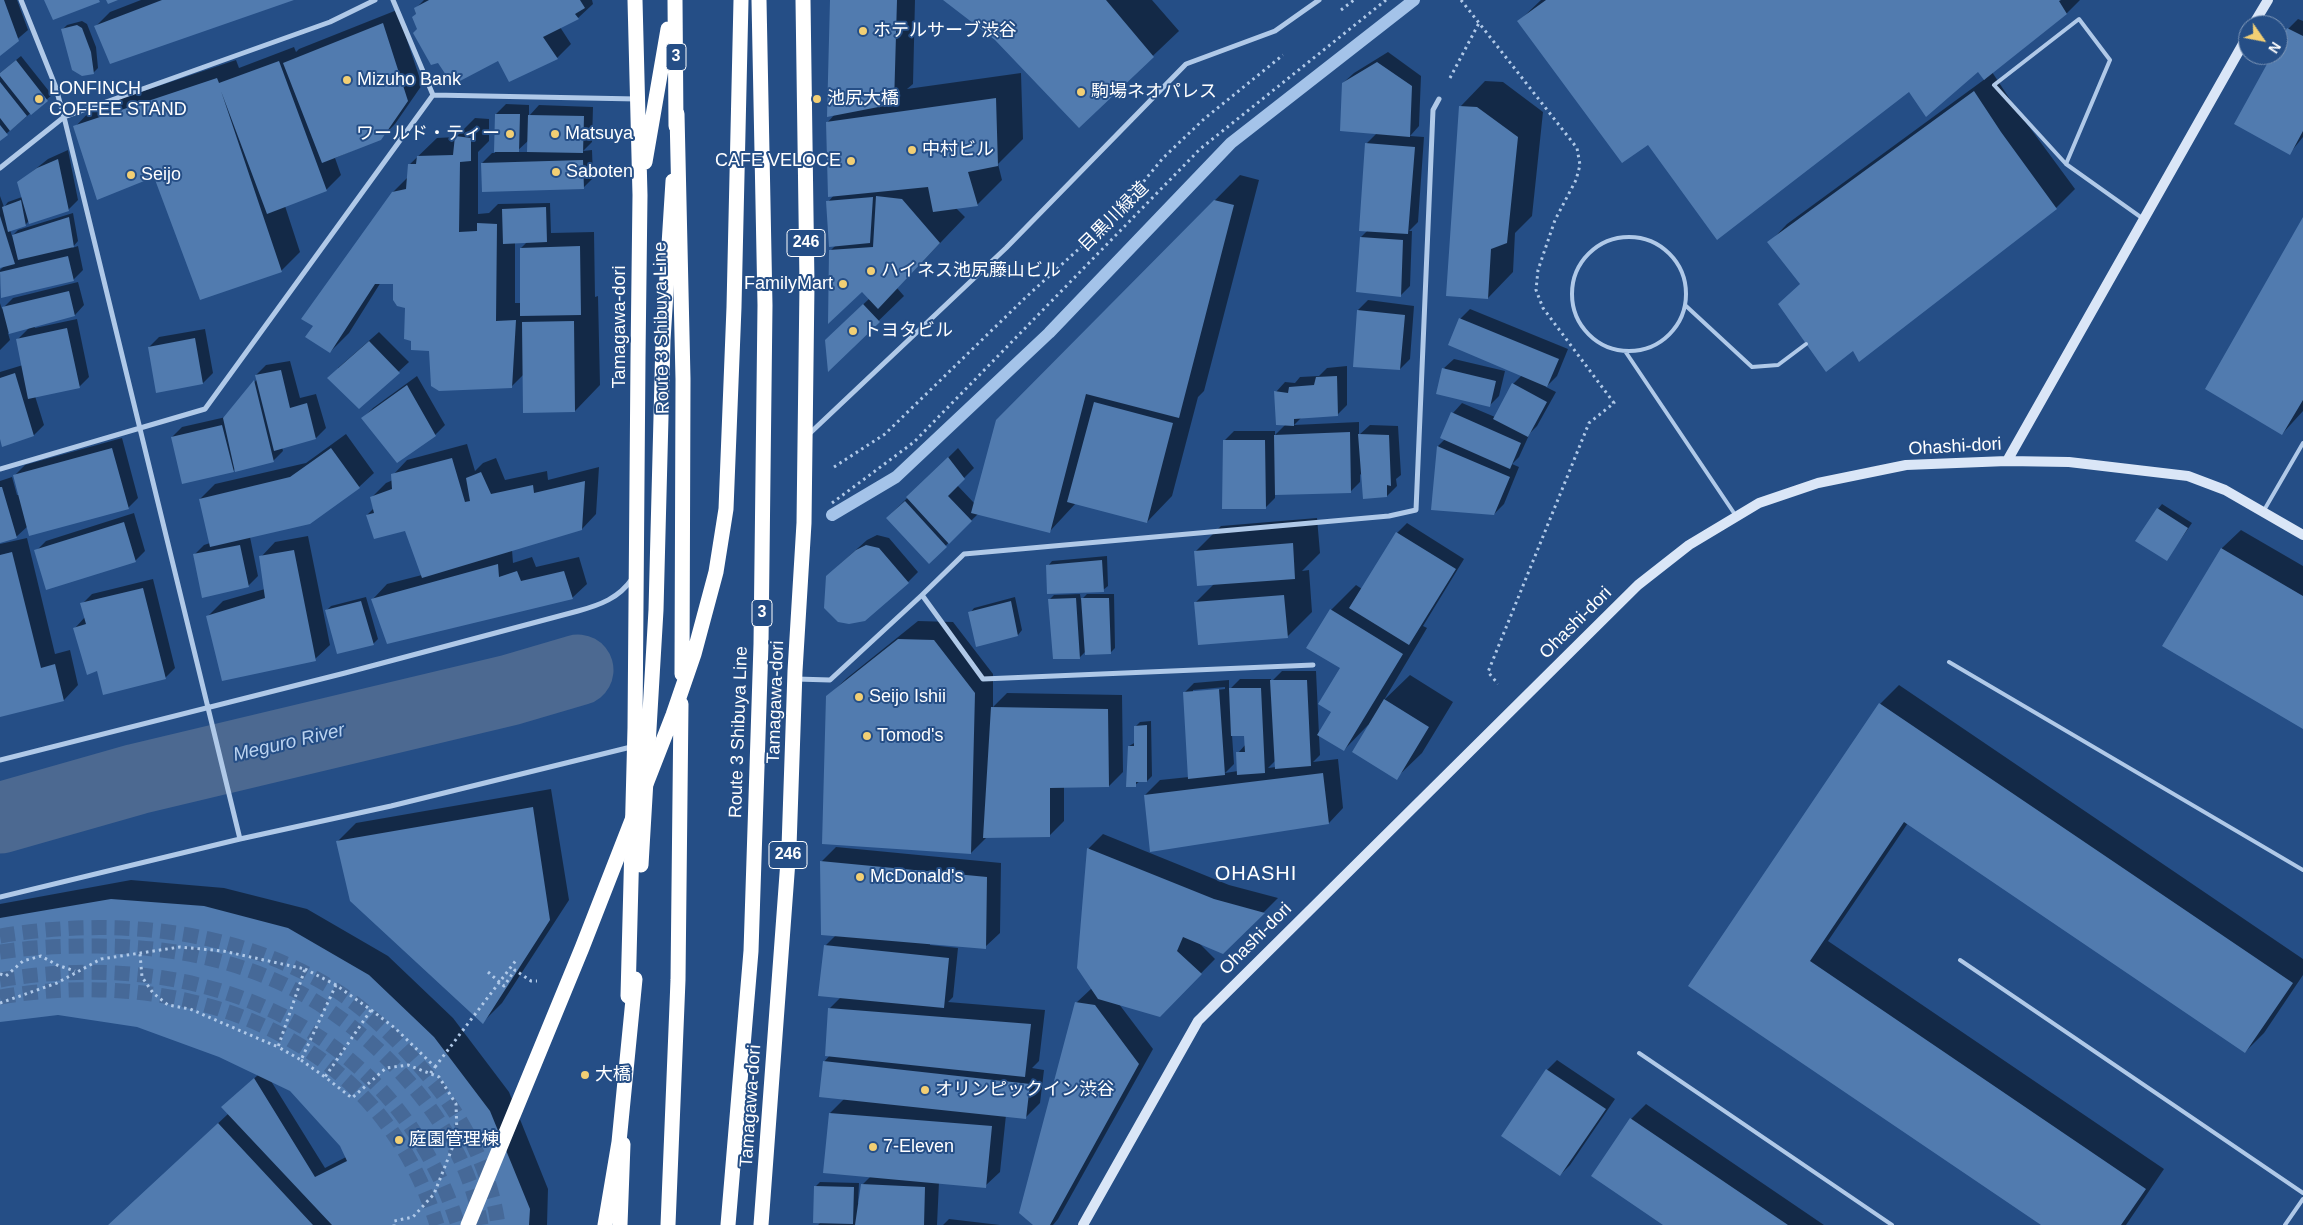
<!DOCTYPE html>
<meta charset="utf-8">
<style>
body{margin:0}
#map{position:relative;width:2303px;height:1225px;overflow:hidden;background:#254e86;font-family:Helvetica,sans-serif}
canvas{display:block}
.north{position:absolute;left:2238px;top:15px;width:50px;height:50px;box-sizing:border-box;background:#254e86;border:1px solid #7c95b6;border-radius:50%;rotate:123deg;font-size:14px;font-weight:700;line-height:20px;text-align:center;color:#fff}
.north::after{content:'';display:block;margin:auto;width:18px;height:22px;background:#f2cf74;clip-path:polygon(50% 0,100% 100%,50% 72%,0 100%)}
</style>
<div id="map">
<canvas width="2303" height="1225"></canvas>
<div class="north">N</div>
</div>
<script>
const ctx = document.querySelector('canvas').getContext('2d');
ctx.lineJoin = 'round';
function fill(path, color) { ctx.fillStyle = color; ctx.fill(path, 'evenodd'); }
function stroke(path, color, width, dash) { ctx.strokeStyle = color; ctx.lineWidth = width; ctx.lineCap = dash ? 'butt' : 'round'; ctx.setLineDash(dash || []); ctx.stroke(path); }
function label(font, color, halo, rows, align = 'center') {
  ctx.font = font + ' Helvetica,"Noto Sans JP",sans-serif'; ctx.lineWidth = 4; ctx.setLineDash([]); ctx.textBaseline = 'middle'; ctx.strokeStyle = halo; ctx.fillStyle = color; for (const [text, x, y, turn = 0] of rows) {
    ctx.save(); ctx.translate(x, y); ctx.rotate((+turn || 0) * Math.PI / 180); ctx.textAlign = isNaN(turn) ? turn : align; if (halo) ctx.strokeText(text, 0, 0); ctx.fillText(text, 0, 0); ctx.restore();
  }
}
const shadow = new Path2D(`
 M0 0H17L28 30 0 54Z
 M141 0H291L96 26 110 12Z
 M424 0H592L593 4 578 18 560 27 571 44 557 58 499 59 458 74 419 29 415 9Z
 M831 0H915L913 84 907 89 1021 73 1023 139 998 164 1002 180 977 205 956 208 965 217 897 288 904 296 829 369 852 315 870 298 830 251 836 245 828 202 834 195 827 123 835 114Z
 M945 0H1152L1179 31 1079 126 995 39Z
 M1541 0H2080L2066 14 1992 72 2019 113 2075 189 2056 208 1854 349 1769 243 1787 224 1985 79 1978 70 1910 90 1648 143 1518 22Z
 M397 10 422 85 395 124 380 139 335 158 341 175 326 190 285 206 300 252 281 271 155 175 75 127 93 108 236 60 239 68 294 47 296 52 299 49Z
 M2298 19 2303 21V137L2290 153 2274 55H2278V47L2288 29Z
 M82 21 87 24 96 47 98 68 93 73 63 29 67 25Z
 M1388 52 1421 76 1419 126 1410 136 1424 137 1418 222 1409 231H1412L1410 286 1400 296 1361 237 1368 230 1367 143 1377 133 1343 83 1354 73Z
 M21 56 52 95 0 139V73Z
 M1485 81 1503 82 1543 112 1532 216 1515 233 1513 272 1488 298 1460 107Z
 M506 104 529 105V116L539 105 593 107 592 142 583 151 592 150 593 178 583 188 482 163 492 153H495L496 114ZM529 140 528 152H516Z
 M475 118 489 119V141L478 152V214L489 213 498 204 550 203 551 233 594 232 595 297 598 296 600 385 575 411 524 374 512 386 431 350 395 283 381 282 349 333 330 352 393 192 408 177 409 165 437 138 456 137ZM528 241 521 248V303H515V242Z
 M68 150 78 200 68 210 29 221 25 225 10 230 12 236 18 230 73 213 78 241 72 248 78 246 83 270 73 280 2 297 0 270 4 266 0 267V196L4 207 8 202 22 197 18 183 48 159Z
 M1240 175 1259 180 1204 391 1198 397 1172 496 1147 522 1076 503 1050 531 979 513 929 562 892 513 958 448 974 468 957 485 975 504 997 420Z
 M2303 220V411L2282 434Z
 M78 282 84 305 75 315 34 326 35 328 77 319 89 377 79 387 35 396 44 425 34 435 0 436V372L23 365 18 339 30 327 8 333 10 340 0 350V303L2 309 13 298Z
 M1368 300 1414 306 1410 359 1400 369 1358 310Z
 M1470 309 1568 349 1557 376 1546 387 1556 392 1537 426 1530 433 1519 457 1512 464 1519 467 1504 504 1494 514 1438 446 1445 439 1453 413 1462 403 1495 417 1513 384 1522 375 1460 319Z
 M205 329 213 373 203 383 149 347 159 337Z
 M379 332 409 362 359 408 338 368Z
 M1454 359 1505 371 1499 396 1489 406 1444 368Z
 M290 361 300 398 316 394 326 428 316 438 282 447 283 451 273 461 236 468 233 471 172 437 182 427 226 417 257 379 256 375 266 365Z
 M1347 366V405L1337 415 1302 417 1294 425 1359 422V435L1370 425 1398 426 1401 475 1396 479 1397 486 1387 496 1360 474V482L1350 492 1275 494V498L1265 508 1224 441 1234 431H1275V435L1286 424 1276 392 1285 382 1295 383 1300 377 1319 376 1327 368Z
 M417 376 445 425 435 435 363 418 373 408Z
 M346 434 374 473 359 487 250 537 258 576 248 586 194 555 204 545 210 543 200 499 215 484 306 463Z
 M122 438 138 498 128 508 28 526 16 537 0 542V481L12 477 17 495H20L15 475 25 465Z
 M467 444 475 471 483 463 496 458 505 480 547 471 548 480 599 467 596 514 582 529 512 550 513 563 532 557 536 567 579 557 587 584 572 598 373 599 387 584 422 575 406 530 367 515 374 508 371 498 386 483 393 480V475L407 460Z
 M2162 504 2192 523 2167 559 2158 509Z
 M134 513 145 551 135 561 36 551 46 541Z
 M1317 518 1320 553 1302 571 1309 570 1312 612 1287 637 1196 602 1214 584 1196 551 1221 526Z
 M1407 523 1464 559 1423 626 1427 628 1384 700 1410 675 1453 702 1422 753 1396 778 1368 725 1344 750 1319 735 1320 755 1313 762 1338 759 1343 808 1329 823 1145 795 1160 780 1189 777 1184 693 1194 683 1229 680V690L1240 679H1271V682L1282 671H1316L1319 735 1333 711 1341 668 1331 610 1356 585 1362 589 1397 533ZM1225 687V689L1193 693V690ZM1245 734 1246 744 1238 753V771L1225 773 1234 764 1232 735ZM1276 760V767L1268 768Z
 M2241 530 2303 566V728L2164 646 2222 548Z
 M877 535 889 538 918 572 908 582 838 566 867 540Z
 M308 536 330 645 315 659 208 616 223 601 265 589 261 557 275 542Z
 M27 538 55 654 70 650 78 685 64 700 0 716V544Z
 M1107 556 1108 586 1103 590 1048 566 1052 561Z
 M153 579 175 668 165 678 98 670 75 628 85 617 82 604 92 594Z
 M1080 594 1081 600 1087 594H1114L1115 648 1110 653 1086 651 1079 658 1049 600 1054 595Z
 M366 597 378 639 373 644 327 610 331 606Z
 M1015 597 1022 630 1018 635 970 613 974 608Z
 M918 621 953 622 993 674V707L1007 693 1122 695 1123 772 1109 786H1064V821L1049 836 987 837 971 853 827 697 847 678Z
 M1899 685 2303 959V975L2264 1033 2245 1052 1908 823 1828 941 2164 1169 2126 1225H2043L1689 986 1880 704Z
 M1151 721 1152 776 1147 781H1140L1135 785 1129 746 1136 742V726L1140 722Z
 M551 789 569 900 502 1003 483 1022 337 842 356 823Z
 M1103 834 1229 885 1278 898 1223 953 1198 942 1215 959 1159 1016 1119 1004 1153 1049 1058 1219 1053 1225H1034L1076 1003 1092 988 1079 967 1089 848Z
 M836 847 1001 863 1000 933 985 947 930 943V945L958 948 953 997 948 1002 1045 1010 1039 1061 1032 1068 1044 1070 1040 1103 1025 1118 1006 1115 1000 1172 985 1186 939 1182 937 1225H818L821 1222 815 1187 820 1182 859 1183 858 1203H860L862 1185 871 1176 830 1113 845 1098 824 1062 830 1055 829 1009 841 997 825 946 836 935 821 862Z
 M131 880 224 888 307 909 388 956 453 1018 509 1092 548 1189 547 1225H110L229 1113 222 1107 258 1075 220 1056 138 1026 58 1014 0 1021V904ZM271 1081 291 1090 341 1145 346 1157 325 1168Z
 M1557 1060 1615 1099 1570 1165 1560 1175 1503 1136 1547 1070Z
 M1646 1104 1824 1225H1665L1631 1119Z
 M949 1219 1000 1225H943Z`);
const stream = new Path2D(`
 M832 515 896 477 1049 333 1231 143 1414 0`);
const river = new Path2D(`
 M0 818 137 779 510 690 578 670`);
const building = new Path2D(`
 M0 0H4L19 41 0 56Z
 M44 0H99L100 2 53 20Z
 M106 0H118L108 4Z
 M162 0H294L110 64 94 26Z
 M429 0H580L585 8 575 14 579 19 543 37 558 59 509 82 498 61 460 81 458 75 450 81 438 63 431 65 413 33 417 29 412 17 416 14 414 8Z
 M830 0H897L894 104 827 117Z
 M943 0H1106L1154 57 1079 128 995 40Z
 M1546 0H2061L2059 1 2067 14 1984 80 1978 72 1926 117 1909 92 1717 240 1648 145 1622 163 1517 21Z
 M383 23 408 101 381 140 322 163 283 63Z
 M77 25 82 28 91 52 94 74 82 76 72 70 61 29Z
 M2287 28 2303 36V131L2290 155 2234 124 2272 55H2278V44Z
 M16 60 48 101 31 115 0 76V73Z
 M279 61 327 191 267 214 221 91 282 272 200 300 154 177 97 200 73 126 217 78 219 83Z
 M1377 62 1412 86 1410 137 1340 131 1342 83Z
 M0 82 27 116 10 131 0 118Z
 M1974 91 2001 132 2057 209 1859 362 1853 351 1826 372 1778 304 1800 284 1767 242Z
 M996 98 998 166 968 172 978 206 933 212 928 187 828 197 826 122Z
 M1459 106 1477 107 1518 137 1507 243 1491 249 1488 299 1446 296Z
 M495 114H520L519 152H494Z
 M528 115 584 116 583 153 527 152Z
 M0 125 8 135 0 141Z
 M455 136 471 138V161L460 162 459 232 477 231V223L497 224 496 321 516 320 512 388 439 391 431 386 429 351 411 350V341L404 339 405 308 397 306 393 300V284H375L330 353 305 337 313 326 301 319 392 192 406 189 408 164H416L417 156 453 155Z
 M1365 143 1415 147 1408 234 1359 231Z
 M58 159 69 211 29 224 17 182 37 168Z
 M583 160 584 189 482 192 481 163Z
 M876 196 902 199 940 243 878 309 862 292 828 324 829 250 873 247Z
 M873 197 870 243 829 247 826 201Z
 M21 200 26 226 8 232 2 207Z
 M1214 200 1234 205 1179 418 1086 394 1050 533 971 513 996 420Z
 M546 207 547 242 503 244 502 209Z
 M0 216 15 264 0 268Z
 M69 217 74 247 18 260 12 235Z
 M2303 217V400L2282 435 2205 389Z
 M1360 237 1403 240 1401 297 1356 292Z
 M580 246 581 315 520 316V248Z
 M68 256 74 281 1 298 0 272Z
 M69 291 75 316 9 334 2 307Z
 M863 304 880 322 828 372 825 340Z
 M1357 310 1405 315 1400 370 1353 367Z
 M1459 318 1559 359 1547 387 1448 345Z
 M574 321 575 412 523 413 522 322Z
 M67 328 80 388 28 399 16 339Z
 M195 338 203 384 156 393 148 347Z
 M369 341 400 373 359 409 327 378Z
 M1442 368 1496 381 1490 407 1436 394Z
 M281 370 290 408 307 403 316 439 274 451 255 375Z
 M15 373 34 436 2 447 0 439V378Z
 M1337 376 1338 416 1294 419V426L1276 425 1274 391 1288 393 1289 387 1314 385 1316 377Z
 M254 380 274 462 235 472 223 418Z
 M1512 383 1547 402 1528 437 1493 419Z
 M407 385 436 436 397 463 361 418Z
 M1094 402 1173 423 1147 523 1067 502Z
 M1451 412 1521 443 1510 469 1440 438Z
 M222 425 234 472 182 484 171 437Z
 M1350 432 1351 493 1275 495 1274 435Z
 M1358 434 1389 435 1391 486 1387 485V497L1363 499Z
 M1223 440H1265L1266 509H1222Z
 M1437 446 1510 477 1494 515 1431 510Z
 M112 448 129 509 29 536 13 475Z
 M331 448 360 488 310 524 210 547 199 499 290 477Z
 M948 457 965 479 948 496 972 521 949 544 906 497Z
 M452 458 465 502 470 501 466 478 481 472 491 494 533 485 534 493 585 481 582 530 422 578 405 531 374 539 366 515 374 513 370 497 392 489 391 474Z
 M0 487H2L17 538 0 543Z
 M905 501 947 547 929 564 886 518Z
 M2157 508 2188 528 2167 561 2135 541Z
 M124 522 136 562 46 590 34 550Z
 M1396 532 1456 569 1409 645 1349 608Z
 M1293 543 1295 579 1197 586 1194 551Z
 M240 545 249 587 202 598 193 554Z
 M866 545 879 548 909 583 865 621 849 624 838 622 824 608 826 576 856 550Z
 M2221 548 2303 596V729L2162 646Z
 M294 550 316 661 222 681 206 616 265 598 259 556Z
 M12 552 41 668 55 664 64 701 0 717V555Z
 M1102 560 1104 592 1047 594 1046 565Z
 M498 564 499 577 517 571 521 581 564 571 573 599 387 644 371 599Z
 M143 588 166 679 103 695 97 671 87 675 73 628 86 624 80 603Z
 M1284 595 1288 638 1198 645 1194 602Z
 M1076 598 1080 659H1053L1048 599Z
 M1081 598H1109L1111 654 1085 655Z
 M361 601 374 645 337 654 325 610Z
 M1011 601 1018 636 976 647 968 612Z
 M1330 609 1403 654 1344 751 1317 735 1331 712 1318 704 1340 668 1306 648Z
 M898 639 934 640 975 693 971 854 822 844 826 696Z
 M1270 680H1307L1311 766 1275 769Z
 M1229 688H1261L1265 773 1237 775 1236 752H1245L1244 736H1231Z
 M1219 689 1225 775 1188 779 1183 692Z
 M1384 699 1429 727 1397 780 1352 752Z
 M1879 703 2293 983 2245 1053 1904 822 1810 961 2146 1189 2121 1225H2041L1688 986Z
 M991 707 1108 709 1109 787 1050 788V837L983 838Z
 M1147 725V782H1136V787H1126L1128 746H1134V726Z
 M1323 773 1329 824 1150 852 1144 795Z
 M533 807 550 920 483 1024 350 901 336 841Z
 M1087 848 1214 899 1265 913 1223 954 1183 937 1177 951 1202 974 1160 1017 1098 999 1077 968Z
 M820 861 987 877 986 949 821 935Z
 M111 899 204 906 288 928 369 975 434 1037 490 1111 530 1209 529 1225H332L221 1107 254 1078 315 1177 347 1161 340 1146 290 1091 219 1057 137 1027 58 1015 0 1022V918Z
 M824 945 949 958 944 1008 818 996Z
 M1075 1002 1095 1005 1139 1064 1050 1225H1033L1019 1213Z
 M828 1008 1031 1024 1025 1077 825 1056Z
 M823 1061 1030 1084 1026 1119 819 1097Z
 M1546 1069 1606 1109 1560 1176 1501 1136Z
 M829 1113 992 1126 986 1188 823 1173Z
 M1630 1118 1788 1225H1663L1591 1176Z
 M218 1123 313 1225H108Z
 M861 1184 925 1187 924 1225H855Z
 M814 1186 854 1187 853 1224 813 1223Z`);
const highwayTunnel = new Path2D(`
 M0 936C113 917 238 928 337 991 368 1011 394 1037 418 1064 458 1108 490 1165 498 1225
 M0 952C33 947 65 946 98 946 225 947 325 985 409 1082 445 1123 472 1171 481 1225
 M0 980C198 946 394 1023 458 1225
 M0 997C185 966 378 1032 437 1225`);
const path = new Path2D(`
 M1461 0 1577 148 1580 165 1576 180 1555 220 1538 270 1536 290 1543 308 1614 403 1589 423 1488 672 1498 684
 M1341 10 1354 0
 M1450 78 1479 23
 M834 467 885 434 1025 298 1116 215 1163 158 1204 119 1283 55
 M832 503 914 442 1200 149 1386 0
 M140 954 142 977 153 993 168 1005 190 1009 278 1047
 M305 969 336 985
 M488 972 504 986 515 970 531 981H537
 M0 974 6 976 23 961 41 956 57 965 75 971
 M0 1003 57 983 101 959 180 947 223 951 305 969 278 1047 301 1060 336 985 371 1010 325 1077 352 1098 386 1068 408 1065 439 1077 456 1104 457 1136 434 1194 413 1217 394 1221V1225
 M371 1010 395 1028 435 1067 430 1074
 M301 1060 325 1077
 M435 1067 517 959`);
const lane = new Path2D(`
 M2066 164 2110 60 2079 19 1994 85 2066 164 2142 218
 M1572 294a57 57 0 1 1 114 0a57 57 0 1 1-114 0Z
 M1685 305 1752 367 1778 365 1806 344
 M1625 351 1736 516
 M2263 512 2303 443
 M1949 662 2303 870
 M1960 960 2303 1193
 M1639 1053 1892 1225
 M2285 1225 2303 1199`);
const street = new Path2D(`
 M21 0 55 85 64 117 240 839
 M393 0 433 95
 M0 168 64 117 330 22 375 0
 M808 435 1006 248 1186 64 1275 31 1319 0
 M0 469 205 409 433 95 637 99
 M1313 665 983 679 922 595 964 554 1389 516 1416 510 1433 110 1439 99
 M796 679 830 680 922 595
 M0 760 345 673 578 611C600 605 619 598 632 579
 M0 897 240 839 391 806 631 747`);
const secondary = new Path2D(`
 M2253 25 2268 0
 M2007 461 2248 35
 M1083 1225 1198 1021 1638 585 1689 545 1759 503 1818 483 1906 465 2007 461 2069 462 2188 476 2225 490 2303 535`);
const highway = new Path2D(`
 M675 0 676 126
 M645 162 668 29
 M641 865 656 610 663 340 673 181
 M628 996 635 728 638 357 640 195 635 0
 M620 1225 623 1144
 M728 1225 751 951 761 644 765 305 759 0
 M761 1225 789 847 795 671 804 523 807 284 803 0`);
const highwayBridge = new Path2D(`
 M677 114 683 379 682 674
 M468 1225 582 948 673 715 694 654 716 572 726 509 734 307 741 0
 M605 1225 619 1142 635 979
 M668 1225 678 980 681 704`);
const markers = [
 [863,31,5,"#f2cf74"],
 [347,80,5,"#f2cf74"],
 [1081,92,5,"#f2cf74"],
 [39,99,5,"#f2cf74"],
 [817,99,5,"#f2cf74"],
 [510,134,5,"#f2cf74"],
 [555,134,5,"#f2cf74"],
 [912,150,5,"#f2cf74"],
 [851,161,5,"#f2cf74"],
 [556,172,5,"#f2cf74"],
 [131,175,5,"#f2cf74"],
 [871,271,5,"#f2cf74"],
 [843,284,5,"#f2cf74"],
 [853,331,5,"#f2cf74"],
 [859,697,5,"#f2cf74"],
 [867,736,5,"#f2cf74"],
 [860,877,5,"#f2cf74"],
 [585,1075,5,"#f2cf74"],
 [925,1090,5,"#f2cf74"],
 [399,1140,5,"#f2cf74"],
 [873,1147,5,"#f2cf74"]
];
const shields = [
 [676,57,20],
 [806,243,38],
 [762,613,20],
 [788,855,38]
];
const shieldNames = [
 ["3",676,57],
 ["246",806,243],
 ["3",762,613],
 ["246",788,855]
];
const poiNames = [
 ["ホテルサーブ渋谷",873,31],
 ["Mizuho Bank",357,80],
 ["LONFINCH",49,89],
 ["COFFEE STAND",49,110],
 ["駒場ネオパレス",1091,92],
 ["池尻大橋",827,99],
 ["ワールド・ティー",500,134,"right"],
 ["Matsuya",565,134],
 ["中村ビル",922,150],
 ["CAFE VELOCE",841,161,"right"],
 ["Saboten",566,172],
 ["Seijo",141,175],
 ["ハイネス池尻藤山ビル",881,271],
 ["FamilyMart",833,284,"right"],
 ["トヨタビル",863,331],
 ["Seijo Ishii",869,697],
 ["Tomod's",877,736],
 ["McDonald's",870,877],
 ["大橋",595,1075],
 ["オリンピックイン渋谷",935,1090],
 ["庭園管理棟",409,1140],
 ["7-Eleven",883,1147]
];
const streetNames = [
 ["目黒川緑道",1114,217,-45],
 ["Tamagawa-dori",620,327,-90],
 ["Route 3 Shibuya Line",662,328,-91],
 ["Ohashi-dori",1955,447,-3],
 ["Ohashi-dori",1576,623,-45],
 ["Tamagawa-dori",776,702,-88],
 ["Route 3 Shibuya Line",739,732,-88],
 ["Ohashi-dori",1256,939,-45],
 ["Tamagawa-dori",751,1106,-86]
];
const waterNames = [
 ["Meguro River",289,743,-13]
];
const quarterNames = [
 ["OHASHI",1256,874]
];
fill(shadow, '#0007');
stroke(stream, '#a4c3e9', 12);
stroke(river, '#4c6991', 71);
fill(building, '#517baf');
stroke(highwayTunnel, '#466998', 15, [15, 8]);
stroke(path, '#b0c9e8', 3, [2.5, 4]);
stroke(lane, '#b0c9e8', 4);
stroke(street, '#b0c9e8', 5);
stroke(secondary, '#dae6f7', 10);
stroke(highway, '#fff', 15);
stroke(highwayBridge, '#fff', 15);
for (const [x, y, r, color] of markers) { const dot = new Path2D(); dot.arc(x, y, r, 0, 2 * Math.PI); ctx.fillStyle = color; ctx.fill(dot); stroke(dot, '#254e86', 2); }
for (const [x, y, w] of shields) { const box = new Path2D(); box.roundRect(x - w / 2, y - 13.5, w, 27, 4); ctx.fillStyle = '#254e86'; ctx.fill(box); stroke(box, '#fff', 1); }
label('bold 16px', '#fff', null, shieldNames);
label('18px', '#fff', '#254e86', poiNames, 'left');
label('18px', '#fff', '#254e86', streetNames);
label('italic 19px', '#bbd3f0', '#254e86', waterNames);
ctx.letterSpacing = '1px';
label('20px', '#fff', '#254e86', quarterNames);
ctx.letterSpacing = '0px';
</script>
